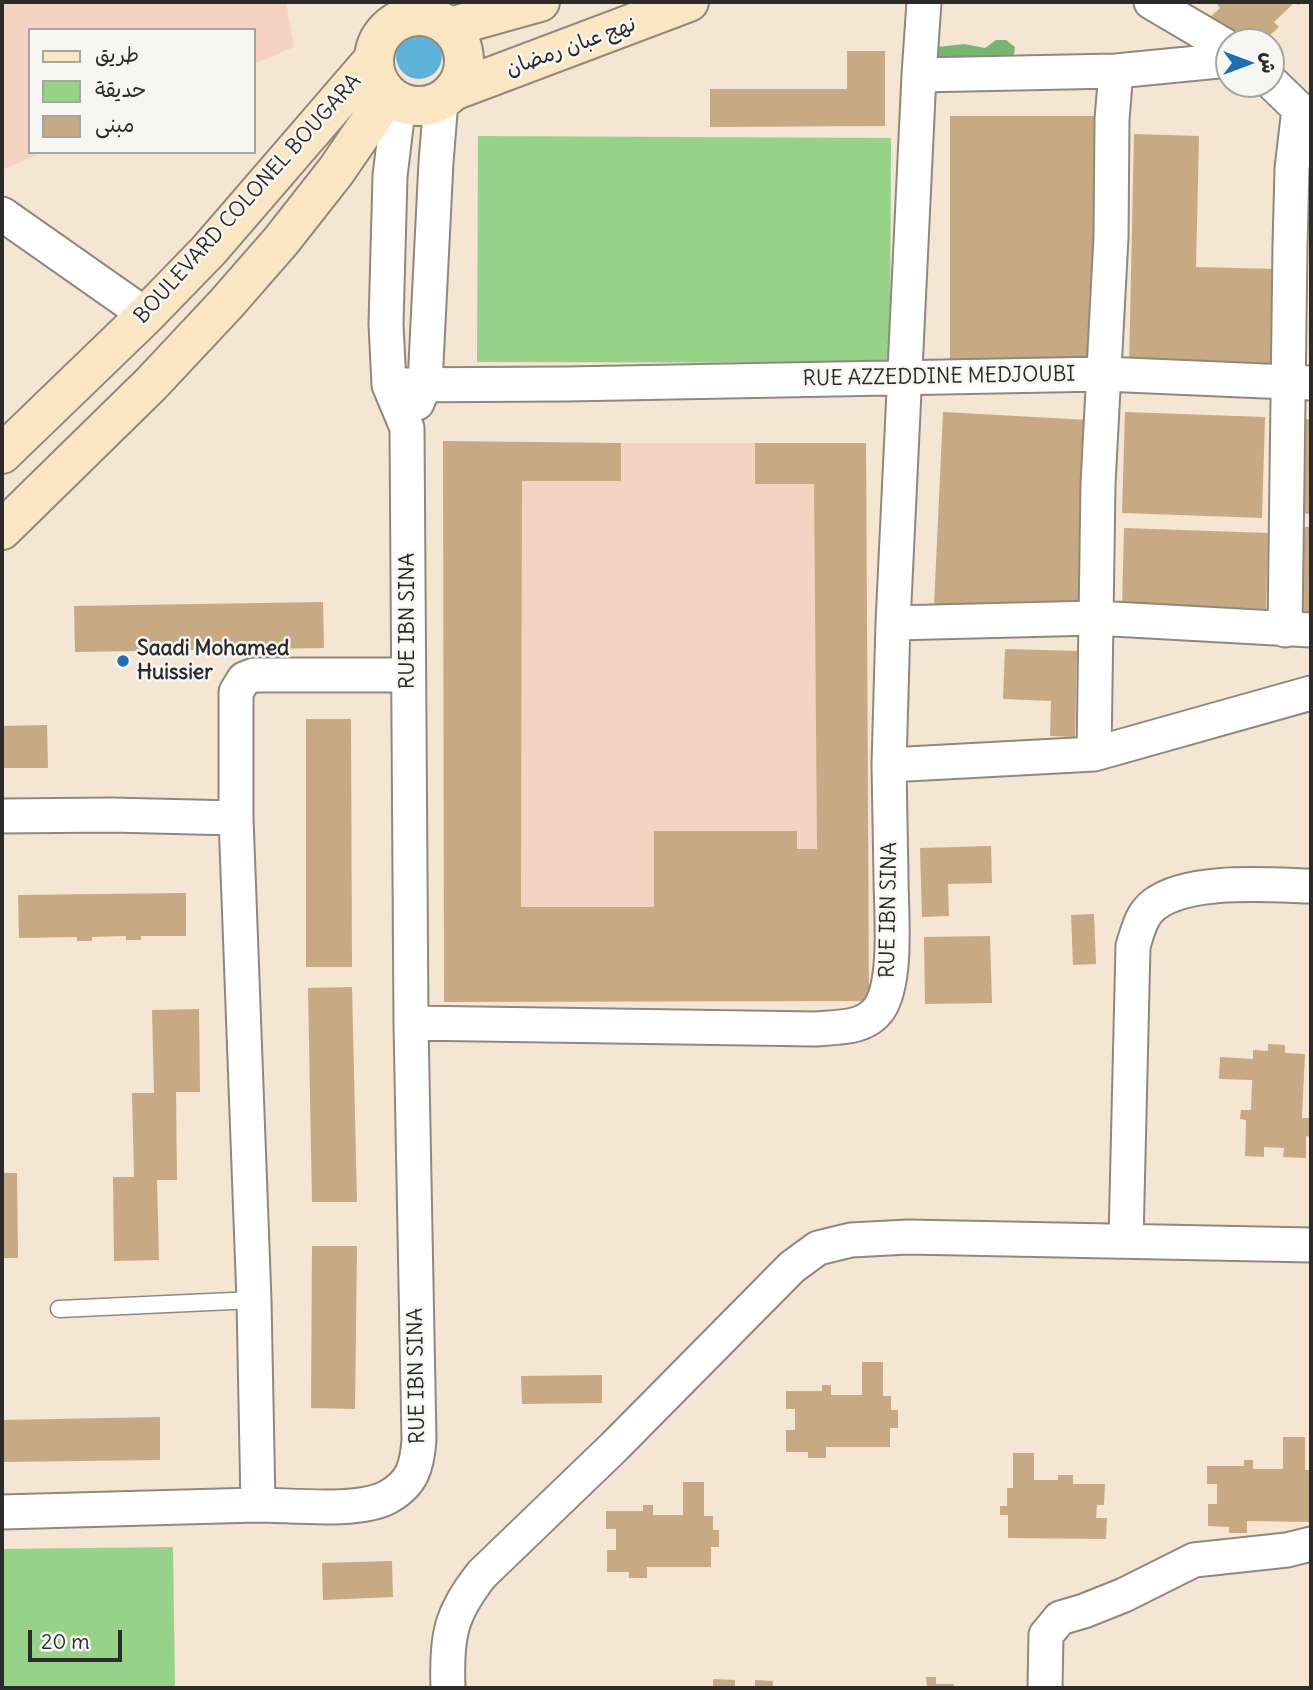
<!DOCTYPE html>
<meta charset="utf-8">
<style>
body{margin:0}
#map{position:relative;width:1313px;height:1690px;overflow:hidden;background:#f4e6d2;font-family:Delius,"Playpen Sans Arabic",sans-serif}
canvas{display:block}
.frame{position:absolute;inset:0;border:4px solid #2b2b2b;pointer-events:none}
.legend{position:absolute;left:28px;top:28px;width:228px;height:126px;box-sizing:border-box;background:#f6f6f2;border:2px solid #a5a5a2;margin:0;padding:9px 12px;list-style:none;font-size:21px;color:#2b2b2b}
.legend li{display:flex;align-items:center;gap:14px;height:35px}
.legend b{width:35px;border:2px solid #a5a5a2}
.north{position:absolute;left:1215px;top:28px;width:70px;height:70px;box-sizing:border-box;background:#f6f6f2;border:2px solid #a5a5a2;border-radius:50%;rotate:90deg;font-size:19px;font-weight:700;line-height:28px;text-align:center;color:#2b2b2b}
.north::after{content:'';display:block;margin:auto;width:24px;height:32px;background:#1f6fb2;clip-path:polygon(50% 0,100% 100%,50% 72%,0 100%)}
.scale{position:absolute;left:28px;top:1630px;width:94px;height:32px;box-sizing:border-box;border:4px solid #2b2b2b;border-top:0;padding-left:9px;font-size:21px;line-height:24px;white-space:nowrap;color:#2b2b2b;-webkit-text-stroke:5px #f6f6f2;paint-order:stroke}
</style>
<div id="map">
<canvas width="1313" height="1690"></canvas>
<div class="frame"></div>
<ul class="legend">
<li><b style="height:9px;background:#fbe6c4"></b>طريق</li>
<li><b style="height:19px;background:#96d388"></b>حديقة</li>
<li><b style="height:19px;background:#c7a984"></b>مبنى</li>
</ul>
<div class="north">ش</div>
<div class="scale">20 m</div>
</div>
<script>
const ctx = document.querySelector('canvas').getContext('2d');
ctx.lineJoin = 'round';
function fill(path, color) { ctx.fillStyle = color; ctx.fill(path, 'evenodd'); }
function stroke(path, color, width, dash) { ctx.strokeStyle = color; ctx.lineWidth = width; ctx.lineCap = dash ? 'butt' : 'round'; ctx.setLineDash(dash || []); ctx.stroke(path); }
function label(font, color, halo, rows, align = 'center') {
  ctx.font = font + ' Delius,"Playpen Sans Arabic",sans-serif'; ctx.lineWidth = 5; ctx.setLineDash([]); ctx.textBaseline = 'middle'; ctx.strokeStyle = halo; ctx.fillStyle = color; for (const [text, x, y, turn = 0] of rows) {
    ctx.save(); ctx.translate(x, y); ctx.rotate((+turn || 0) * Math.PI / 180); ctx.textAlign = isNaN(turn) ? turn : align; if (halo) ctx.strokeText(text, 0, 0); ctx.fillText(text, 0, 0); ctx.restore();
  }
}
const built = new Path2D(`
 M2 2H286L294 47 254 64V30H30V152H43L2 170Z
 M522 443H866L869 908 521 907Z`);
const green = new Path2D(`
 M478 136 891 138 890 363 477 362Z
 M173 1547 175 1688H2V1549Z`);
const forest = new Path2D(`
 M996 40H1006L1015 47 1014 54 1009 59 937 70 935 50 937 47 964 44 985 48Z`);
const water = new Path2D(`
 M396 56a23 23 0 1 1 46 0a23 23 0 1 1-46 0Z`);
const building = new Path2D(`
 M1217 2H1302L1298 5 1295 2 1274 22 1279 27 1267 38 1262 33 1253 41 1247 35 1240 42 1209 18 1220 8 1216 3Z
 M847 51H885V126L710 127V89H847Z
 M950 116H1097V362H950Z
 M1134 134 1199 136 1196 267 1277 269 1275 370 1129 367Z
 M943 412 1089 420 1080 613 934 606Z
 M1125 412 1265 417 1262 518 1122 513Z
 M1301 419H1311V514L1297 513Z
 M443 441 621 443V481H522L521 907H654V831H797V849H817L814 484H755V443H866L869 1001 444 1002Z
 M1302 527H1311V619H1299Z
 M1124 528 1268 533 1266 614 1122 609Z
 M323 602 324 648 75 652 74 606Z
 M1005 649 1077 651 1075 737 1050 736 1051 701 1003 699Z
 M306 719H351L352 967H306Z
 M47 725 48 768H2V726Z
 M991 846 992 883 948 884 949 916 922 917 920 848Z
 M186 893V936H141V940H126V936L92 937V941H77V937L19 938 18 895Z
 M1094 914 1096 964 1073 965 1071 915Z
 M990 936 992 1003 925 1004 924 937Z
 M352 987 357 1202H312L308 988Z
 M199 1009 200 1092H176L177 1180H157L159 1260 114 1261 113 1177H134L132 1093H154L152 1010Z
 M1268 1044 1285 1045V1053L1305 1054 1302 1118H1311V1137L1306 1136V1158L1283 1157 1284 1148 1264 1147V1157L1245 1156 1246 1120 1240 1119 1241 1110H1251L1252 1080 1219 1079 1220 1057 1253 1059V1050L1268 1051Z
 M2 1173H17L18 1258H2Z
 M312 1246H357L355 1409 311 1408Z
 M862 1362H883V1396H891V1410H898V1428H890V1447H826V1458H808V1452H786V1430H795V1409H786V1391H822V1385H831V1395H862Z
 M602 1375V1403L522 1404 521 1376Z
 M160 1417V1460L2 1462V1420Z
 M1283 1437H1305V1470H1311V1522L1247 1521V1533H1229V1527L1208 1526V1504H1217V1484H1207V1466H1244V1460H1253V1469H1283Z
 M1013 1453H1034V1480H1058V1475H1073V1484H1105L1104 1505H1097L1096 1518H1107L1106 1539 1008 1538V1515H1000V1506H1007V1488H1013Z
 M683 1482H704V1516H713V1530H719V1547H711V1567H647V1578H629V1572H607V1550H616V1529H606V1511H643V1505H653V1515H683Z
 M392 1561 393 1597 323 1600 322 1563Z
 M926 1677H936V1684H954V1688H913V1686H927Z
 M713 1679 735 1680V1688H713Z
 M755 1680 773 1681V1688H755Z`);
const lane = new Path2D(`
 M59 1309 254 1300`);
const street = new Path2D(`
 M1151 2 1229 48
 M919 75 1116 71 1229 60
 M1271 82 1299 109 1311 116
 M2 214 146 315
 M389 385 567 384 1104 374 1311 383
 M417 403 425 384 436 162 441 101
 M893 623 1095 618 1311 630
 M1285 630 1290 246 1292 169 1299 109
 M1094 754 1098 484 1111 237 1112 119 1116 71
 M889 765 893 623 919 75 924 2
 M2 816 112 815 236 818
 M411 1023 815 1029C837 1027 865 1029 879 1009 898 981 891 911 891 877 890 840 890 802 889 765L1094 754 1311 693
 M1126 1241 1133 946C1138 931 1141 914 1155 904 1190 878 1269 885 1311 886
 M258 1505 254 1300 236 818V692L244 679 254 675H408
 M2 1512C87 1510 172 1507 257 1505 291 1505 359 1513 388 1497 413 1483 417 1466 419 1440L411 1023 407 428 389 385 386 324 390 176 399 102
 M448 1688C446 1637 450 1614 482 1574L614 1447 792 1267 818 1248 851 1240 908 1237 1311 1245
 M1045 1688 1046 1635 1060 1618 1084 1611 1124 1595 1194 1560 1287 1550 1311 1544`);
const secondary = new Path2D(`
 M374 61a45 45 0 1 1 90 0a45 45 0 1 1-90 0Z
 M450 27 540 2
 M453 91 689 2
 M2 454 146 315 209 250 373 60
 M2 530 151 384 226 304 281 241 336 171 388 95`);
const markers = [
 [123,661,7,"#1f6fb2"]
];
const streetNames = [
 ["نهج عبان رمضان",571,47,-20],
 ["BOULEVARD COLONEL BOUGARA",248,199,-48],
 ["RUE AZZEDDINE MEDJOUBI",939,377,-1],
 ["RUE IBN SINA",408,621,-90],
 ["RUE IBN SINA",889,910,-89],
 ["RUE IBN SINA",417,1376,-91]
];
const poiNames = [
 ["Saadi Mohamed",137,649],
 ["Huissier",137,673]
];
fill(built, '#f6d2c3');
fill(green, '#96d388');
fill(forest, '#78b574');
fill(water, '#5eb2da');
fill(building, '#c7a984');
stroke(lane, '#90887e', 19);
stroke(street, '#90887e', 37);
stroke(secondary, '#90887e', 42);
stroke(lane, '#fff', 16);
stroke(street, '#fff', 33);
stroke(secondary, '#fbe6c4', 38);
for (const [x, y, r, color] of markers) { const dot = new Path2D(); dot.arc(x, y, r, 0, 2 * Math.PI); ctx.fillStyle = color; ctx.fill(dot); stroke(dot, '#f6f6f2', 2.5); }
label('21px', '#2b2b2b', '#f6f6f2', streetNames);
label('bold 21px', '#2b2b2b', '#f6f6f2', poiNames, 'left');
</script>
